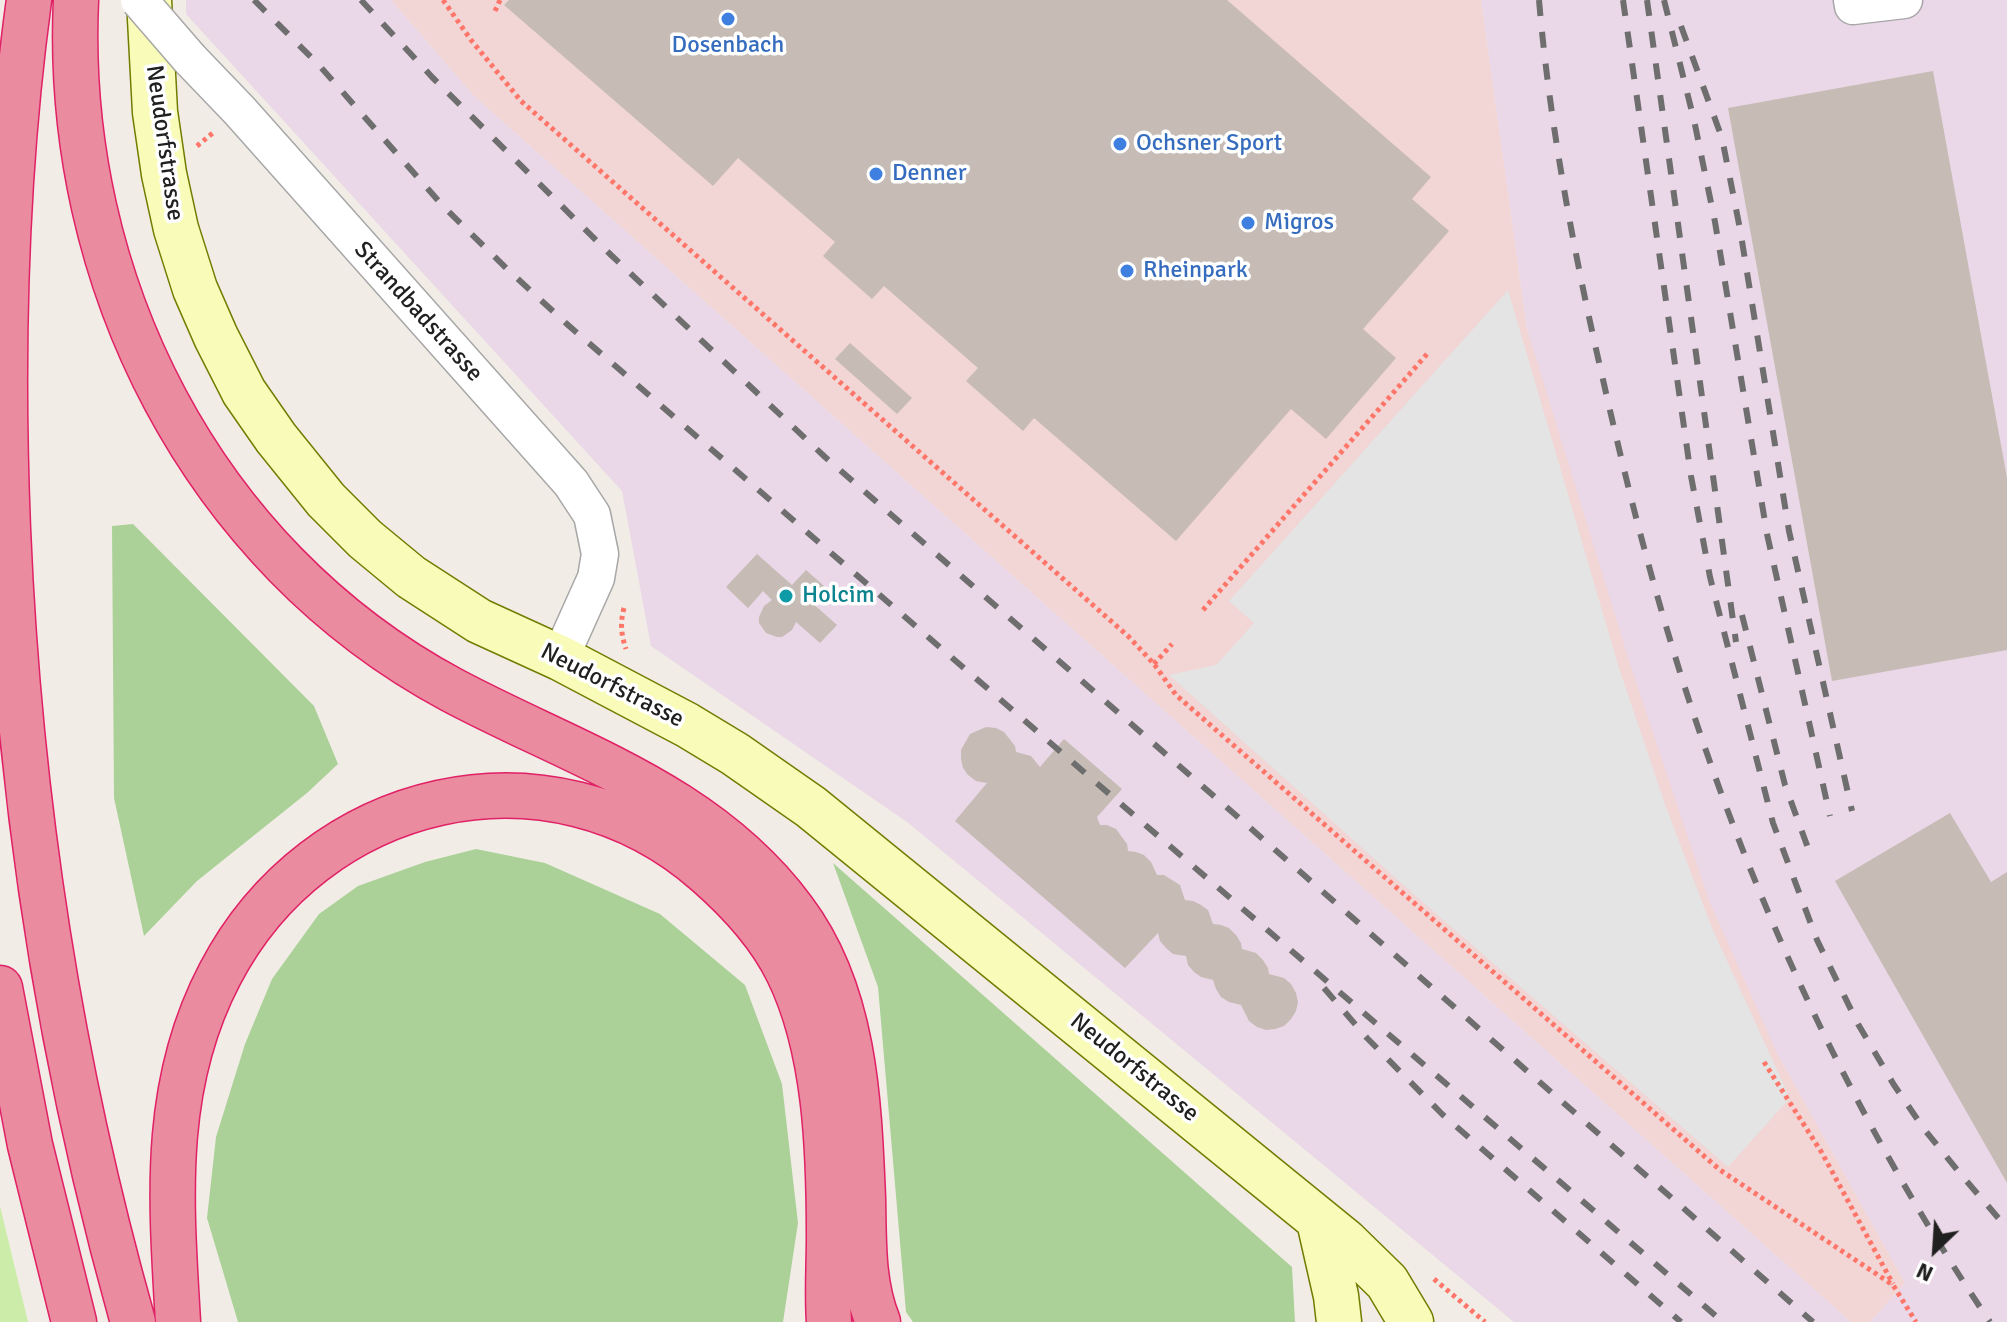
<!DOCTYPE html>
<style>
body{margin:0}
#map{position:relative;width:2007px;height:1322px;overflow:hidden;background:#f1ede6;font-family:Signika,sans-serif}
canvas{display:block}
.north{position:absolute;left:1895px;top:1210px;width:80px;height:80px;-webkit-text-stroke:6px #fff;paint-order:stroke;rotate:205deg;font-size:22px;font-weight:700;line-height:32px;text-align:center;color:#202020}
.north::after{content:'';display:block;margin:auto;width:28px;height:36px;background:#202020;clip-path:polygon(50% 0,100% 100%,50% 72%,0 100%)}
</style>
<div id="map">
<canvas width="2007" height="1322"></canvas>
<div class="north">N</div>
</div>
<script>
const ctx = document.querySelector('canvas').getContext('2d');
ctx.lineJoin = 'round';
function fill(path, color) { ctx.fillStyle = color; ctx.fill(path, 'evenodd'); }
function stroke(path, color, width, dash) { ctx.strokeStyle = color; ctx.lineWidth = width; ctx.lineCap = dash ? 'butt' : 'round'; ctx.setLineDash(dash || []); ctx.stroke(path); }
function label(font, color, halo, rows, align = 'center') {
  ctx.font = font + ' Signika,sans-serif'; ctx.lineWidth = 7; ctx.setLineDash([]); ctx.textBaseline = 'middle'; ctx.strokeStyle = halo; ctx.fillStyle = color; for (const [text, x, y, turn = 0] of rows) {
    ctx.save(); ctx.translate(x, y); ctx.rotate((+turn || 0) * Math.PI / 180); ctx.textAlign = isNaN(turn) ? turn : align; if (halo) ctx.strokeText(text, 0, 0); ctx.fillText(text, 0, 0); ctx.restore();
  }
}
const commercial = new Path2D(`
 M391 0H1481L1527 329 1777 1053 1905 1283 1870 1322H1851L474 96Z`);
const industrial = new Path2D(`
 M186 0H391L474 96 1851 1322H1514L907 822 651 646 622 491 186 14Z
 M1481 0H2007V1322H1870L1905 1283 1777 1053 1710 903 1631 667 1527 329Z`);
const grass = new Path2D(`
 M0 1206 28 1322H0Z`);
const forest = new Path2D(`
 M133 524 314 706 338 764 307 793 197 881 144 936 114 798 112 526Z
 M476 849 545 863 660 914 745 985 782 1084 798 1223 783 1322H238L207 1218 216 1137 245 1044 272 979 319 914 358 886 425 862Z
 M833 863 1292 1267 1295 1322H913L906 1312 878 987Z`);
const parking = new Path2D(`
 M1508 290 1619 668 1666 807 1712 928 1790 1098 1728 1167 1418 898 1169 675 1216 665 1254 623 1229 601Z`);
const building = new Path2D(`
 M509 0H1227L1431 177 1412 199 1449 231 1363 329 1396 358 1326 439 1291 409 1176 541 1034 418 1023 431 966 381 978 368 884 286 872 299 823 256 835 242 738 158 713 186 504 5Z
 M1933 71 2007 478V650L1832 681 1728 108Z
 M850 343 912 398 897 414 835 359Z
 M757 554 792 585 806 570 824 586 810 601 837 625 820 643 796 622 792 630 782 637H777L766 633 759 623V617L764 606 772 600 763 591 748 608 726 587Z
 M986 727 996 728 1004 732 1015 746 1016 752 1031 756 1040 767 1064 739 1122 789 1097 817 1100 825H1107L1116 829 1127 844 1128 851 1136 852 1144 855 1151 862 1157 875H1164L1180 885 1185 900 1193 901 1201 905 1208 910 1213 924 1221 925 1229 928 1236 935 1241 943 1242 949 1256 953 1263 960 1268 968 1269 974 1284 978 1291 984 1296 993 1298 1002 1296 1011 1291 1019 1284 1026 1275 1029 1266 1030 1257 1027 1249 1021 1241 1005 1229 1002 1221 997 1216 989 1213 980 1201 977 1194 972 1188 965 1186 956 1173 954 1166 948 1160 941 1158 933 1125 968 955 821 987 783 976 781 968 775 963 768 961 759V750L970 734Z
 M1950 813 1991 882 2007 872V1183L1835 881Z`);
const path = new Path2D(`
 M443 0 471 40 521 101 1128 636 1154 664 1176 695 1720 1170 1893 1285 1916 1322
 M495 11 500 0
 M197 146 214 132
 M624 608C620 623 621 634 626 649
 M1203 610 1428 353
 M1154 664 1172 644
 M1764 1062 1822 1153 1893 1284
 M1434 1279 1485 1322`);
const street = new Path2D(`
 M1852 0 1853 6 1904 0
 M190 59 239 110 571 483 592 515 600 554 596 578 560 658`);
const secondary = new Path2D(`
 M149 0 155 112 164 174 176 229 195 289 216 337 244 392 276 438 326 500 365 539 411 577 479 621 560 658 687 725 735 754 811 807 1345 1241 1387 1282 1411 1322
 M1319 1221 1336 1296 1339 1322`);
const highway = new Path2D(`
 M29 0C5 175 1 353 8 529 19 797 60 1064 133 1322
 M76 0C63 280 202 556 452 690 574 755 707 794 793 910 855 992 859 1100 863 1198 864 1239 862 1283 878 1322
 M0 988 30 1145 74 1322
 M178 1322C171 1201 161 1086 220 974 315 791 549 734 707 873 739 901 769 933 788 972 826 1049 829 1152 829 1237 829 1265 827 1293 829 1322`);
const rail = new Path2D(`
 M254 0 318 64 443 206 506 268 568 325 1114 798 1723 1322
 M361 0 432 77 611 255 825 457 1223 804 1813 1322
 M1539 0C1550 128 1575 259 1604 384 1631 504 1662 623 1702 739 1772 944 1869 1143 1990 1322
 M1623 0 1691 476 1710 577 1773 823 1817 940 1858 1024 1894 1085 1924 1129 1963 1177 2007 1228
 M1647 0 1736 642
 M1664 0 1694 120 1715 222 1767 534 1830 816
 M1681 26 1722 138 1740 229 1789 531 1852 811
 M1742 615 1785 785 1808 848
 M1324 988 1367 1038 1442 1114 1681 1322`);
const streetBridge = new Path2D(`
 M139 0 190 59`);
const markers = [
 [728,19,8,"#3f7fe0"],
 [1120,144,8,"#3f7fe0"],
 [876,174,8,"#3f7fe0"],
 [1248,223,8,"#3f7fe0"],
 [1127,271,8,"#3f7fe0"],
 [786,596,8,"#0f9aa8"]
];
const shopNames = [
 ["Dosenbach",728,46,"center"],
 ["Ochsner Sport",1136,144],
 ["Denner",892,174],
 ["Migros",1264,223],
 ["Rheinpark",1143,271]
];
const streetNames = [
 ["Neudorfstrasse",164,143,82],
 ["Strandbadstrasse",418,312,48],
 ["Neudorfstrasse",612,686,27],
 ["Neudorfstrasse",1134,1068,39]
];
const cultureNames = [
 ["Holcim",802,596]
];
fill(commercial, '#f2d5d5');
fill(industrial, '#ead7e7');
fill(grass, '#ccecaa');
fill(forest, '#abd199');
fill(parking, '#e4e4e4');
fill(building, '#c6bcb5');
stroke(street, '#a7a7a7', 39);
stroke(secondary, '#717c01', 47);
stroke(highway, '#e12166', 47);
stroke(path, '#fe7669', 5, [4, 4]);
stroke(street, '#fff', 36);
stroke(secondary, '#f9fcb9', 44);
stroke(highway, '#ea8b9f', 44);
stroke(rail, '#6e6e6e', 6, [16, 16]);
stroke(streetBridge, '#a7a7a7', 39, []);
stroke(streetBridge, '#fff', 36);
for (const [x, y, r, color] of markers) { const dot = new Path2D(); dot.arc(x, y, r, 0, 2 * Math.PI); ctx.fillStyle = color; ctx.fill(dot); stroke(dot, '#fff', 3); }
label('24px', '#366cbe', '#fff', shopNames, 'left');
label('24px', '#202020', '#fff', streetNames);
label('24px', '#0d838f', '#fff', cultureNames, 'left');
</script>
